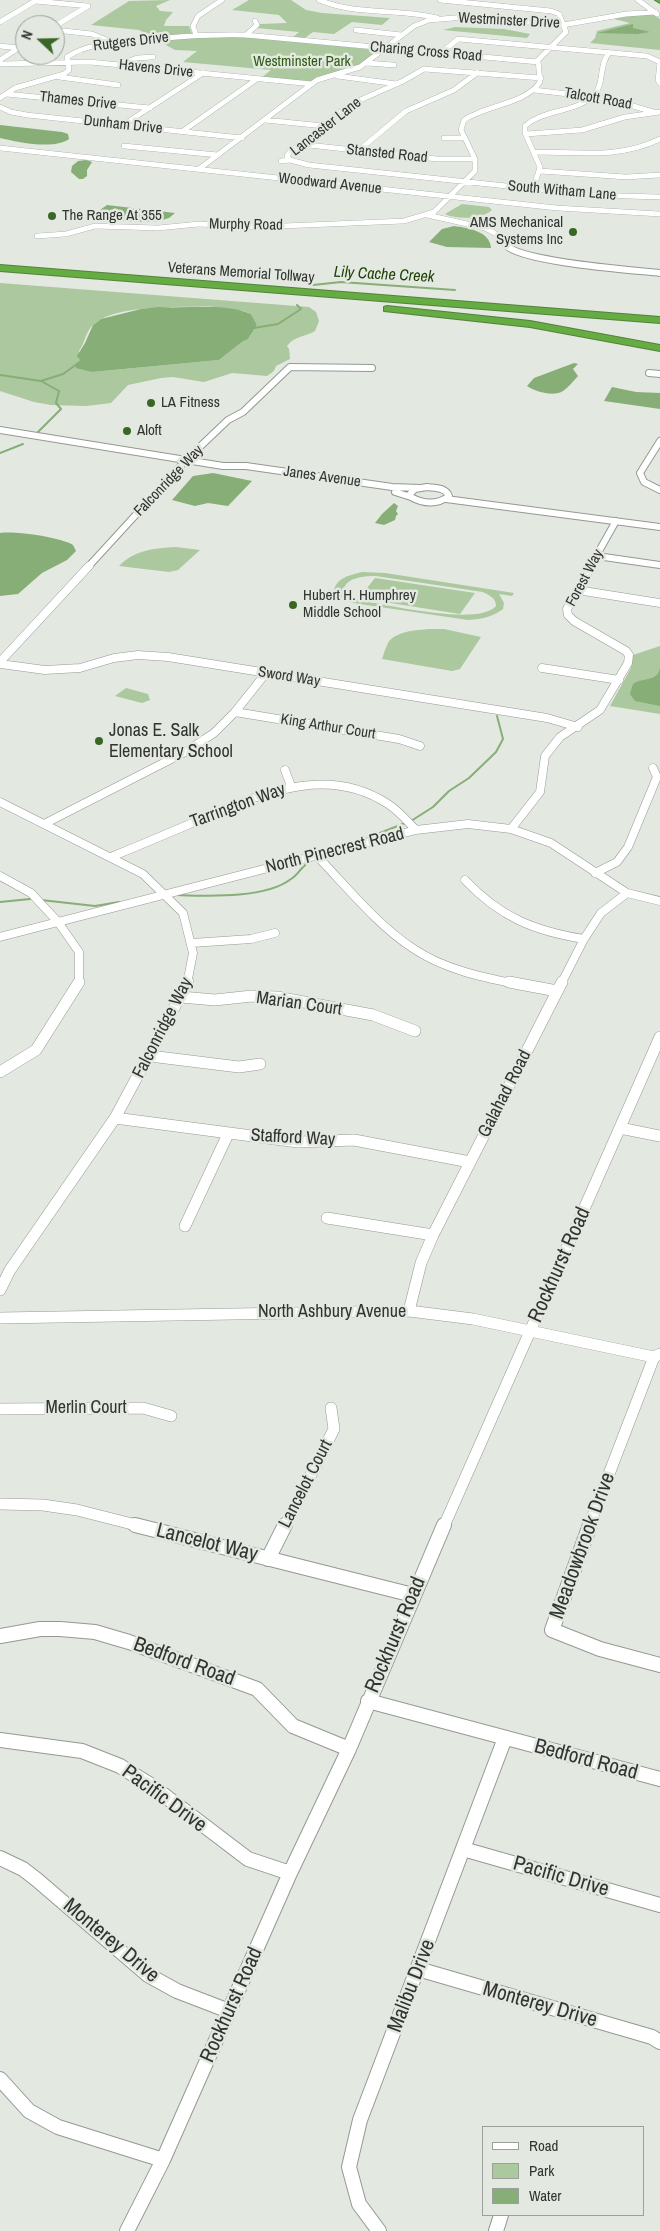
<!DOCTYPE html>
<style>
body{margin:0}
#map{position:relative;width:660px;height:2231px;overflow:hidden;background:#e3e8e1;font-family:"Archivo Narrow",sans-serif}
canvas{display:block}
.legend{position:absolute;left:482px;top:2126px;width:162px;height:90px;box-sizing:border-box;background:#e3e8e1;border:1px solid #9ca09b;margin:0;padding:6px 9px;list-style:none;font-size:15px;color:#323431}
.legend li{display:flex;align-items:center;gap:10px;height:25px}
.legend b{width:25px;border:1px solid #9ca09b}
.north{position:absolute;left:15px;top:15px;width:50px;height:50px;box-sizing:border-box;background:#e3e8e1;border:1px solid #9ca09b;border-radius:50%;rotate:291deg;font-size:14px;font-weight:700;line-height:20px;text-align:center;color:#323431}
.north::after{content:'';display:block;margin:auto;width:18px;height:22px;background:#3b6726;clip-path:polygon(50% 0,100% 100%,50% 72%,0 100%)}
</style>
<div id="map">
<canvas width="660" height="2231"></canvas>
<ul class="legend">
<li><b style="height:6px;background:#fff"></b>Road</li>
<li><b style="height:14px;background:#abc89f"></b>Park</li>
<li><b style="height:14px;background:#87ae77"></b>Water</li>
</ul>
<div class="north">N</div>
</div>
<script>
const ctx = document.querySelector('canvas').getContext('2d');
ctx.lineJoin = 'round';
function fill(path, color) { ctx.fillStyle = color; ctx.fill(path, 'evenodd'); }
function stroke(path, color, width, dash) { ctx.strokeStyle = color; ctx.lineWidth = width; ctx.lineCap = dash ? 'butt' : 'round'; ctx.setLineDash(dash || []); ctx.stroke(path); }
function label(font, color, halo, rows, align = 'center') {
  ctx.font = font + ' "Archivo Narrow",sans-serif'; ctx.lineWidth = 5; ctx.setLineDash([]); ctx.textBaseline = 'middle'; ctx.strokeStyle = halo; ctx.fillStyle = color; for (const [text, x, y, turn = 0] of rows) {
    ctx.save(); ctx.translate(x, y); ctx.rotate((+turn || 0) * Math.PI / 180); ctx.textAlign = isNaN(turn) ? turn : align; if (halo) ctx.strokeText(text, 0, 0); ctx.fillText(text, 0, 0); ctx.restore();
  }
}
const green = new Path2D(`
 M170 0 156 6 160 11 173 12 166 20 164 26H189L193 36 221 35 379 50 357 66 311 82 261 78 271 70 183 62 197 51 175 50 139 30 91 25 129 1Z
 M249 0H291L306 10 322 13 390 18 382 25 352 22 334 34 313 32 302 40 291 39 299 32 257 28 260 24 287 23 279 15 232 10Z
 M652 14 660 19V50L590 43 595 38 597 31 630 23 610 18Z
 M455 27 504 29 530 34 527 38 443 30Z
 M462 204 489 207 492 210C482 219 457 220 445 214Z
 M0 283 309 307 316 312 319 321 315 331C305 337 294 336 287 346L289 349 290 359 276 366 274 371 267 376 232 373 204 382 173 377 161 378 128 385 111 403 86 406 51 405 34 402 0 391ZM209 306 244 311 251 314 257 325 248 339 242 342 219 360 92 372 75 364 80 360 79 351C85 343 86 330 94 324 117 304 180 308 209 306Z
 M176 547 200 550 178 570 169 572 119 566C134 550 155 548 176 547Z
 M362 572 385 573 514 593 512 596 499 594 504 603 503 609C492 617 482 619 468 620L353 603 341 598 334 592C335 578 350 575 362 572ZM376 576 483 592C489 595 496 598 496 606 478 627 386 604 358 600L347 595 343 590C347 577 364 576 376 576Z
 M375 578 475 593 460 614 359 598Z
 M429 629H444L481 637 460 669 452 671 382 659C384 654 386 645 390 640 399 631 417 630 429 629Z
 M660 646V714L610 706 631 668 633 655Z
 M126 688 148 694 150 700 142 703 115 696Z`);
const water = new Path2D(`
 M633 24V28L650 32 637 34 597 33Z
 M0 125 62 132 68 134 69 139C54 150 17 142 0 138Z
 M86 160 92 162 87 170V176L83 179H79L71 172 72 166 78 161Z
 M107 205 175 213 169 218 155 222 86 220Z
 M454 226C468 228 490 231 491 248L447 247 429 242 442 229Z
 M159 307C190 309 222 302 251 314L257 325 248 339 242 342 219 360 92 372 76 368 75 364 80 360 77 356 85 343 93 325 101 319 141 309Z
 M574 363 578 364 573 369 578 376C574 380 569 387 563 391 554 397 536 392 527 386L534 378Z
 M612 387 636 392 660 393V409L604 401Z
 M213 473 252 481 228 506 208 503 195 506 172 500 193 476Z
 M394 503 398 506 396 511 398 514 396 516 395 520 384 525 375 523 382 514Z
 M0 533C16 531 59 537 73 545L76 551 67 560 42 573 18 594 0 596Z
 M660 666V706L635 701 630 694 633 684C643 677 660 682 660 666Z`);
const stream = new Path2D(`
 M313 285 341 282 455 290
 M254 328 278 324 301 309 297 305
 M0 375 41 381 59 391 56 403 61 409 37 433
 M41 381 63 374 77 364
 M0 453 23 444
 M411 821 433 807 449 791 469 778 496 752 503 739 497 716
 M360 841 405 823
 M176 895C208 896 265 899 291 879 299 874 301 866 311 861
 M41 900 95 906 119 902
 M0 902 30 899`);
const minorFar4 = new Path2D(`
 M319 0C357 16 398 8 437 18
 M638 0 657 14
 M0 22 35 1 88 6
 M55 26 88 6
 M55 30 92 34 114 43
 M356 30 402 35
 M196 35 193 26 198 16 222 0
 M246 35 257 25 255 21
 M0 46 18 48
 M441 53 458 39 647 56 660 62 658 80 660 83
 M0 60 25 44
 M366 63 394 65
 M0 64 90 62 312 84
 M122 64 137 58 153 57
 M337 76 397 84
 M59 77 118 85
 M534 90 610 99 653 112
 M6 94 150 108
 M0 98 15 88 64 74 69 70 67 57C87 44 110 43 134 41 171 37 208 34 246 35L538 62
 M0 107 11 112 27 115 242 138
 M265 120 324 126
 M123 125 203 73
 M183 131 257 79
 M526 134 582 130 625 117 660 112
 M444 138H465
 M299 144 437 159H475
 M124 146 218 155
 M0 148 557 208 660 214
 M358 151 406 111 454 90 477 73
 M534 152C577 152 620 159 660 139
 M290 160 287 156 289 153 349 105 403 81 424 69 541 78
 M281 161 290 160 309 165 591 195 660 197
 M199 169 317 80 360 67 414 26 429 20 466 17 563 25 626 14 655 12
 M540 171 626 177 660 175
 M528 189 536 180 540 167 525 133V126C544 109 574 113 593 96 605 85 598 66 609 53
 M427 215 485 228 498 235 507 247
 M37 236 66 234 95 226 158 228 199 224 258 227 404 221 434 212 475 171V159L461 130 464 120C485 105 526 104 540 82L538 60 566 32 559 14 551 11 440 0`);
const minorFar3 = new Path2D(`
 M506 245C520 262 633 270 660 273
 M649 373 660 374
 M0 430 223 466H246L392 487 420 488
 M660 441 640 473 644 482 660 490
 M427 487C435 488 445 487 449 496 438 505 423 504 411 497L410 494 415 489Z
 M395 492 411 497
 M446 499 660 527
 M597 556 660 565
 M88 567 186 460 228 420 243 412 290 367 372 368
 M590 567 616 521`);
const minorFar2 = new Path2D(`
 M577 590 660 603
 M0 662 89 566
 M0 664 45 670 80 668 114 658 138 655 168 657 547 718 578 727
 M542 668 619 680
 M235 712 399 739 420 746
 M285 770 291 786
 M0 802 143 874 183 913 193 953 187 984
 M44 824 185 752 214 733 235 712 266 673
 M511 829 540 792 545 756 560 737 600 710 628 663 629 655 626 651 574 621 568 615 567 609 591 566
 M317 856C348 888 377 925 414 949 444 969 481 977 516 984
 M111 857C145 843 179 829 213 814 270 791 330 766 388 804 399 811 407 821 416 830
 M595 873 617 862 628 847 657 777 653 768
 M0 876 31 893 58 922 79 952V984
 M465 880C500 917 534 931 584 939
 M0 937 416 830 468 824 511 829 551 843 627 893 660 901
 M192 943 251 939 275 933
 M561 984 584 939 601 913 627 893`);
const minorFar1 = new Path2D(`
 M509 982 557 991
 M181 997 215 1000 252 996 277 997 373 1015 415 1031
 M150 1056 239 1067 260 1064
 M0 1072 36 1050 79 982
 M115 1118 298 1142 354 1140 470 1162
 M620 1128 660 1136
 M327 1218 433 1235
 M185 1226 228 1134
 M0 1290 10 1270 115 1118 188 982
 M409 1311 421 1263 433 1235 562 982
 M0 1318 409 1311 473 1319 654 1357 660 1354
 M0 1409 143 1408 171 1416
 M0 1504 43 1505 77 1510 140 1526
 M285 1526 334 1429 331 1408
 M444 1526 660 1037
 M589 1526 654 1357`);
const minor = new Path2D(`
 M135 1525 413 1595
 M590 1525 552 1630 600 1649 660 1665
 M268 1559 285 1525
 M0 1636 40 1629H60L95 1632 129 1642 257 1689 293 1726 349 1749
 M368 1701 660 1779
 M0 1740 82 1751 120 1766 152 1786 248 1859 290 1873
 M463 1849 660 1905
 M0 1858 23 1869 36 1879 148 1975 177 1991 229 2011
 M418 1969 652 2037 660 2042
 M0 2079 29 2111 58 2127 163 2160
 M127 2231 163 2160 290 1873 349 1749 444 1525
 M379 2231 359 2204 349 2167 360 2120 505 1738
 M496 2231 501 2215`);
const highway = new Path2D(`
 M655 0H660V3Z
 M0 265 660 317V323L0 271Z
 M387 306 530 321 660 345V351L530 327 384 311V307Z`);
const markers = [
 [52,216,5,"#3b6726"],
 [573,232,5,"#3b6726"],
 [151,403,5,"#3b6726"],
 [127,431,5,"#3b6726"],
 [293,605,5,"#3b6726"],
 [99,741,5,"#3b6726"]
];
const farStreetnames = [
 ["Westminster Drive",509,21,3],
 ["Rutgers Drive",131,42,-7],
 ["Charing Cross Road",426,52,5],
 ["Havens Drive",156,69,6],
 ["Talcott Road",598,99,10],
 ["Thames Drive",78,101,6],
 ["Dunham Drive",123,125,6],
 ["Lancaster Lane",326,127,-38],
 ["Stansted Road",387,154,6],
 ["Woodward Avenue",330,184,6],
 ["South Witham Lane",562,191,5],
 ["Murphy Road",246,225,1],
 ["Veterans Memorial Tollway",241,273,4],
 ["Janes Avenue",322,477,8],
 ["Falconridge Way",169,481,-46],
 ["Forest Way",585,578,-62],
 ["Sword Way",289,677,9],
 ["King Arthur Court",328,727,9]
];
const farParknames = [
 ["Westminster Park",302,62]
];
const farPoinames = [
 ["The Range At 355",62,216],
 ["AMS Mechanical",563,223,"right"],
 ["Systems Inc",563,240,"right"],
 ["LA Fitness",161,403],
 ["Aloft",137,431],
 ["Hubert H. Humphrey",303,596],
 ["Middle School",303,613]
];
const farWaternames = [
 ["Lily Cache Creek",384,275,3]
];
const poiNames = [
 ["Jonas E. Salk",109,731],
 ["Elementary School",109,752]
];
const streetNames = [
 ["Tarrington Way",238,806,-20],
 ["North Pinecrest Road",335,851,-14],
 ["Marian Court",299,1004,8],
 ["Falconridge Way",163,1028,-63],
 ["Galahad Road",505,1094,-63],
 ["Stafford Way",293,1138,3],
 ["North Ashbury Avenue",332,1312],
 ["Merlin Court",86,1408],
 ["Lancelot Court",306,1484,-63]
];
const nearStreetnames = [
 ["Rockhurst Road",560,1265,-66],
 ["Lancelot Way",207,1543,14],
 ["Meadowbrook Drive",583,1546,-70],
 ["Rockhurst Road",396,1635,-67],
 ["Bedford Road",184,1662,20],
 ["Bedford Road",586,1760,15],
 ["Pacific Drive",164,1799,36],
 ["Pacific Drive",561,1877,16],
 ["Monterey Drive",111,1941,40],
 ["Malibu Drive",412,1986,-69],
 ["Rockhurst Road",232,2005,-66],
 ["Monterey Drive",540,2005,16]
];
fill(green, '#abc89f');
fill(water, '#87ae77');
stroke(stream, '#87ae77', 2);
stroke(minorFar4, '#949992', 5.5);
stroke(minorFar3, '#949992', 8);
stroke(minorFar2, '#949992', 9);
stroke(minorFar1, '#949992', 12);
stroke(minor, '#949992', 16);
stroke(highway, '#53823c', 2);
stroke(minorFar4, '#fff', 5);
stroke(minorFar3, '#fff', 6);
stroke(minorFar2, '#fff', 8);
stroke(minorFar1, '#fff', 11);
stroke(minor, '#fff', 14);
fill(highway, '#65ac42');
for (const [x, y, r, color] of markers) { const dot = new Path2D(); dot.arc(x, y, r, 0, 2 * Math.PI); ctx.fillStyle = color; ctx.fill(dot); stroke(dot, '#e3e8e1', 2); }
label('15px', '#323431', '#e3e8e1', farStreetnames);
label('15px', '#2c5d0f', '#e3e8e1', farParknames);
label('15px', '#323431', '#e3e8e1', farPoinames, 'left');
label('italic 16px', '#193f03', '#e3e8e1', farWaternames);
label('18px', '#323431', '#e3e8e1', poiNames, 'left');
label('18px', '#323431', '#e3e8e1', streetNames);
label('21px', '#323431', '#e3e8e1', nearStreetnames);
</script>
